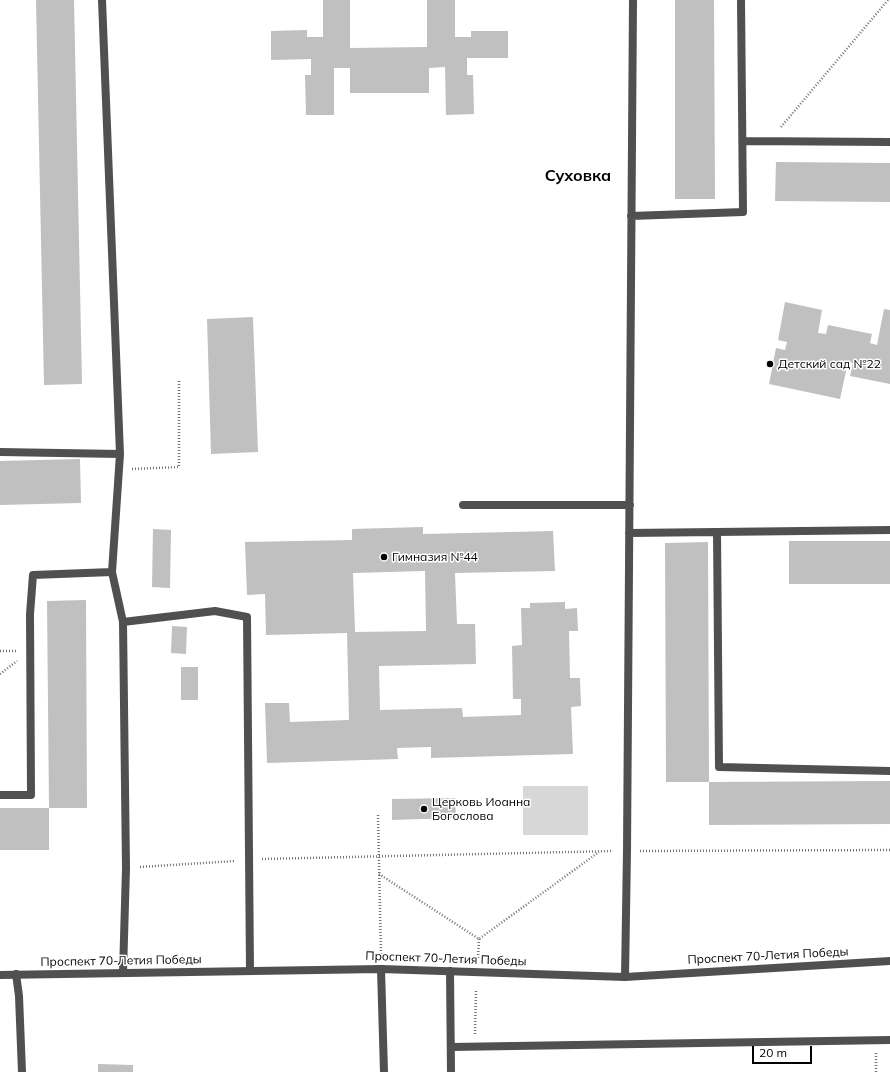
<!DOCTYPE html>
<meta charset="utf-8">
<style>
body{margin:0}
#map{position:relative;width:890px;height:1072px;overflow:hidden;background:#fff;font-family:Mulish,sans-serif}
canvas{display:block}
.scale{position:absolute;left:752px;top:1046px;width:60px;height:18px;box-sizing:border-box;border:2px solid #000;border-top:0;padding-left:5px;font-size:12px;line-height:14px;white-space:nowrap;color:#000;-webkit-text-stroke:3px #fff;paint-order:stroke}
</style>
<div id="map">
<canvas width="890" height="1072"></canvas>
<div class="scale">20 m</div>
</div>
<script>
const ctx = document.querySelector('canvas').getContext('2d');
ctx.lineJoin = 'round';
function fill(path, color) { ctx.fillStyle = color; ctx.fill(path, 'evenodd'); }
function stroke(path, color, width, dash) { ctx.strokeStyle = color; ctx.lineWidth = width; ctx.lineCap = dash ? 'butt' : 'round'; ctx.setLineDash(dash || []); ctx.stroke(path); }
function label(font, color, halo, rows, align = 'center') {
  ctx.font = font + ' Mulish,sans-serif'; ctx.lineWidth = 3; ctx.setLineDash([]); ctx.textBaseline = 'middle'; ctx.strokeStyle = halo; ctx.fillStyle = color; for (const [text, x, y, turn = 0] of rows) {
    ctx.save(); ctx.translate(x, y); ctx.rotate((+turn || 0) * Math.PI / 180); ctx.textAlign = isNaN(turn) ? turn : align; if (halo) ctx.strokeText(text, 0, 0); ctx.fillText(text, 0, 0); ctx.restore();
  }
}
const green = new Path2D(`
 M523 786H588V835H523Z`);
const building = new Path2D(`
 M36 0H74L82 384 44 385Z
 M323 0H350V48L427 47V0H455V37H471V31H508V58H467V75H473L474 114 446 115 445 67 429 68V93H350V68H334V115H306L305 75H311V59L271 60V31L307 30V37H323Z
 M675 0H714L715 199H675Z
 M776 162 890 163V202L775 201Z
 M785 302 822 310 818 333 826 334 828 325 872 334 870 343 877 345 884 309 890 310V384L850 376 853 363 848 362 840 399 769 384 776 348 785 350 787 342 778 340Z
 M253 317 258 452 211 454 207 319Z
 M80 459 81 503 0 505V461Z
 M423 527V534L553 531 555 571 455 573 457 624H475L476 664 379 666 380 710 462 708 463 717 521 715V699H513L512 646 522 645 521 608H530V603L565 602V609L577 608 578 631H569L570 678H580L581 706 571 707 573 754 431 758V747L397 748 398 759 267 763 265 703H289L290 722 349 720 347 633 266 635 265 594 247 595 245 542 352 540V529ZM425 571 426 631 355 632 353 573Z
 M153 529 171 530 170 588 152 587Z
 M789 541H890V584H789Z
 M708 542 709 782H666L665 543Z
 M86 600 87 808H49L47 601Z
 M172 626 187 627 186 654 171 653Z
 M181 667H198V700H181Z
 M890 781V824L709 825V782Z
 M455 798 456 818 392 820V799Z
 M0 808H49V850H0Z
 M98 1064 133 1065V1072H98Z`);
const path = new Path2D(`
 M781 127 888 0
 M132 469 179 467V380
 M0 651H17
 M0 674 17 661
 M378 815 381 956
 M640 851 890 850
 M262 859 613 851
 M140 867 235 861
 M379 874 479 939 599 852
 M478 958 479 939
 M475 1034 476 990
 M876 1053V1072`);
const lane = new Path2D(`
 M102 0 120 454 112 572 123 622 126 868 123 973
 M743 141 890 142
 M631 216 743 212 741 0
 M0 452 120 454
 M463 505H630
 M717 532 719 767 890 771
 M629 533 890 530
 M123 622 215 611 247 617 250 971
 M0 795H31L30 614 33 575 112 572
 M381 969 384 1072
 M450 971 451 1072
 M16 974 19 996 22 1072
 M625 977 627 851 633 0
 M451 1047 890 1040`);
const street = new Path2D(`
 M0 975 381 969 625 977 890 961`);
const markers = [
 [770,364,4,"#000"],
 [384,557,4,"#000"],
 [424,809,4,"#000"]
];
const poiNames = [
 ["Детский сад №22",778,364],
 ["Гимназия №44",392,557],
 ["Церковь Иоанна",432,802],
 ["Богослова",432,816]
];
const streetNames = [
 ["Проспект 70-Летия Победы",768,956,-3],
 ["Проспект 70-Летия Победы",446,959,2],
 ["Проспект 70-Летия Победы",121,961,-1]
];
const districtNames = [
 ["Суховка",578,176]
];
fill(green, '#d7d7d7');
fill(building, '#c0c0c0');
stroke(path, '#727272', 2.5, [1, 2]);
stroke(lane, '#505050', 8);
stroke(street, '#505050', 8);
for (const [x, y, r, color] of markers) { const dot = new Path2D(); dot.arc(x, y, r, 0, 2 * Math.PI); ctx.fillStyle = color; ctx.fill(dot); stroke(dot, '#fff', 1.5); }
label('12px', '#000', '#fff', poiNames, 'left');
label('12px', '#000', '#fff', streetNames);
label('bold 16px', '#000', '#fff', districtNames);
</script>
